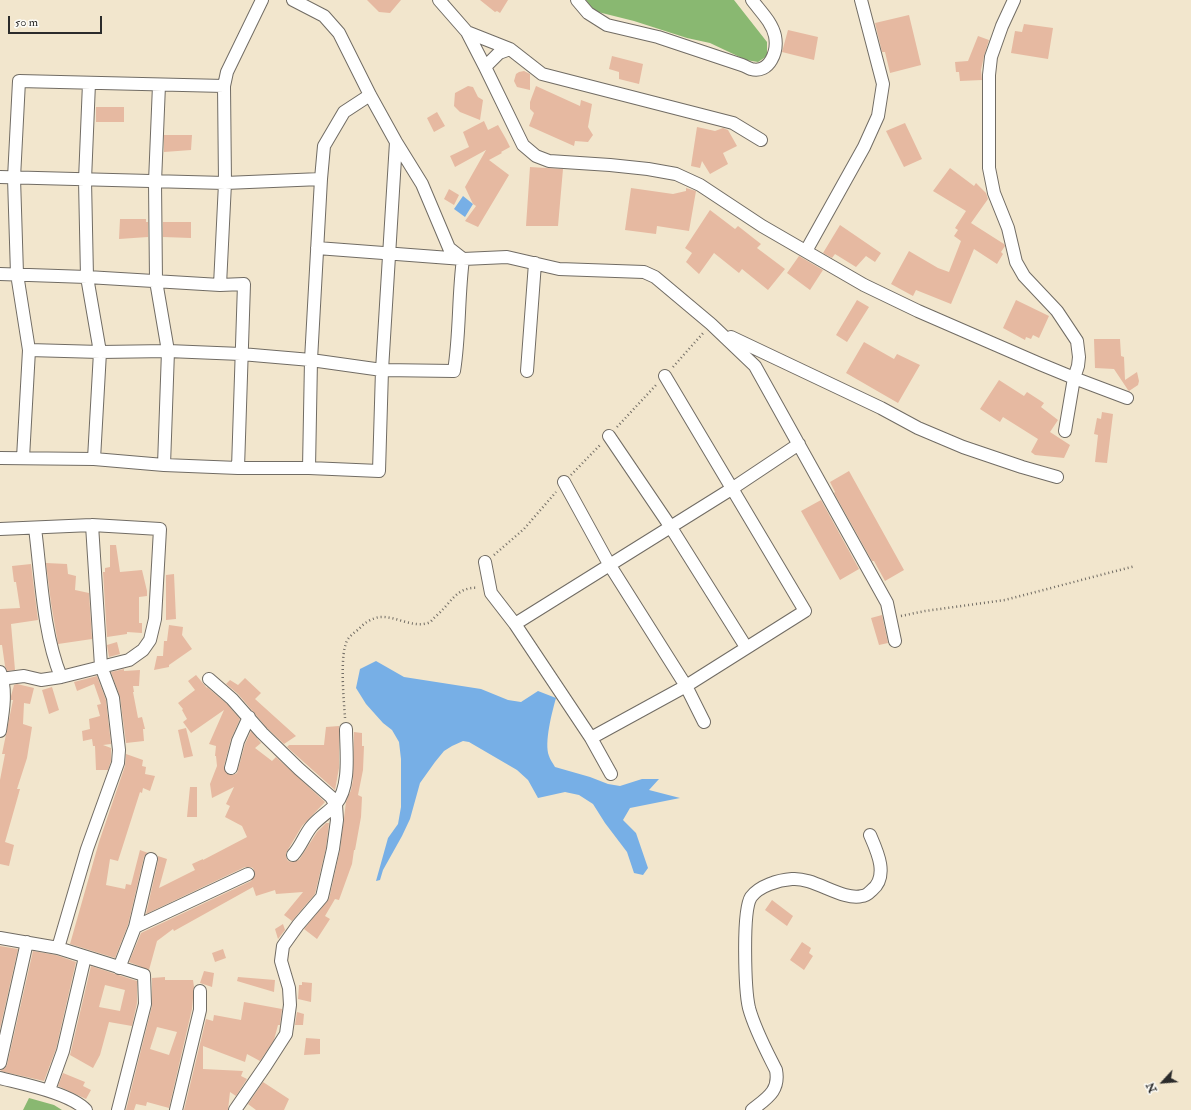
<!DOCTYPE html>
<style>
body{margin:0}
#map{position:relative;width:1191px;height:1110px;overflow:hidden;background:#f2e6cd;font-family:"IM FELL Double Pica",serif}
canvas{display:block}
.north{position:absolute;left:1143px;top:1062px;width:40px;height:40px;-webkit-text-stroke:3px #fdfcf7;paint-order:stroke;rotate:244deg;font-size:11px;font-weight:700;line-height:16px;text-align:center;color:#2b2b2b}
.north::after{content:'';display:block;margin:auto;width:14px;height:18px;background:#2b2b2b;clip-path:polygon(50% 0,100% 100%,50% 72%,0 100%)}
.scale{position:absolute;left:8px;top:16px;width:94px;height:18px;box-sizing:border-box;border:2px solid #2b2b2b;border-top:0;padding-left:5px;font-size:12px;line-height:14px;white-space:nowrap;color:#2b2b2b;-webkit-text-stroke:3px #fdfcf7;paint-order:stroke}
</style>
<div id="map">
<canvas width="1191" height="1110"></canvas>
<div class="north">N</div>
<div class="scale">50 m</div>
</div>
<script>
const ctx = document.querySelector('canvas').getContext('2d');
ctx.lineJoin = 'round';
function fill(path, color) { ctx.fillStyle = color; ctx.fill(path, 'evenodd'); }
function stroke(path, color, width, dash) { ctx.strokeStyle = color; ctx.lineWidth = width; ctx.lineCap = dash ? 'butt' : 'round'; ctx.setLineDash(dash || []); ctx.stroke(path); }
const forest = new Path2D(`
 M586 0H734L767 42V56L758 62 746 60 710 43 687 38 634 21 594 11Z
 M29 1098 54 1105 62 1110H23Z`);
const water = new Path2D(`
 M463 196 473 204 465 217 454 209Z
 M376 661 404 677 481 689 508 700 521 702 538 691 556 698C552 712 544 743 549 756 550 760 553 763 555 767L590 777 608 784 620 786 642 779H659L649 790 680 798 630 808 623 820 636 833 648 868 643 875 634 873 627 852 605 823 593 804 579 795 565 792 538 798 528 780 517 770 469 742 463 741 452 746 444 751 435 762 420 783 410 819 402 836 383 870 380 880 376 881 388 838 398 824 401 807V759L399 742 392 730 383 723 366 704 356 688 360 669Z`);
const building = new Path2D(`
 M367 0H401L390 13 379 12Z
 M480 0H508L500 13 497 11 495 12Z
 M909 15 921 65 890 73 885 52H882L875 23Z
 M1024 24 1053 28 1048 59 1011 53 1015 31 1022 32Z
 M788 30 818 37 814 60 782 52Z
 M978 36 989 40 984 56 981 70 982 80 960 81 959 72H956L955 62 968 61Z
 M612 56 643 64 639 84 619 79V72L609 69Z
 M524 71 530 74V90L517 87 514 81 516 74 519 72Z
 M468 86 473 87 478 97 483 100 480 120 460 112 454 106 455 93Z
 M536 86 580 106 581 100 592 104 588 127 593 135 588 142 575 141 574 146 529 126 534 113 530 109V102Z
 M96 107H124V122H96Z
 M437 112 445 126 434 132 427 118Z
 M484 121 488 130 498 125 506 139 510 147 501 152 502 153 489 160 509 175 478 227 465 221 476 206 473 204 465 187 486 150 455 167 450 156 469 147 463 132Z
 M905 123 922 159 904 167 886 131Z
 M697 127 715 131 723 128 728 130 737 146 723 153 728 164 710 174 702 161 700 168 691 166Z
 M164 135H192L191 150 164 152Z
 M530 167 563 169 558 226H526Z
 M950 168 974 186 976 183 986 193 988 199 971 223 1004 244 1005 246 1001 252 1003 254 997 264 974 249 951 304 916 290 913 296 891 284 909 251 938 268 949 272 961 241 954 236 958 230 955 228 966 211 933 191Z
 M631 188 673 194 686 191V188L696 191 689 231 657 226 656 234 625 230Z
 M449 189 459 195 454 205 444 199Z
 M710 210 735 229 738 226 761 244 757 248 785 269 768 290 742 269 739 273 714 253 699 274 686 262 692 253 685 248Z
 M120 219H146V222H148V237L119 239Z
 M163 222H191V238L163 237Z
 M840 225 881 253 875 262 866 256 856 267 835 254 832 258 823 253Z
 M799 256 823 270 810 290 787 273Z
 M857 300 869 307 847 342 836 335Z
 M1016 300 1049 316 1039 338 1033 335 1031 339 1026 337 1025 340 1003 328Z
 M1094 339H1120L1121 356 1124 357 1125 380 1137 372 1139 381 1138 385 1129 391 1128 390 1114 369 1095 368Z
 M864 342 894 359 897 354 920 365 898 403 846 373Z
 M999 380 1024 396 1027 392 1044 403 1041 407 1058 420 1050 432 1070 445 1064 458 1035 455 1031 452 1038 439 1003 417 1000 422 980 409Z
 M1102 412 1113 414 1107 463 1095 462 1098 435 1094 434 1097 418 1101 419Z
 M849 471 904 570 885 581 874 561H872L834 493 835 492 830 482Z
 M821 500 859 569 840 580 801 511Z
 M110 545H116L120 572 142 570 147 591V596L139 597V623H142V633L127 632V634L107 637 103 572H105V568L110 567Z
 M46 563 67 564 68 574 76 576 75 590 89 593 92 639 58 644 51 603Z
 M31 564 38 620 11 624 15 670 7 671 5 666 2 645H0V609L20 608 16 582H14L12 566Z
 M174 574 176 619 166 620V575Z
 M882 615 888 643 879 645 871 618Z
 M169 625 183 627 182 635 192 649 169 665V667L154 670 157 656H163L164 641H167Z
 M117 642 120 654 109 657 107 645Z
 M124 669V671L140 670 139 686H133L134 692H133L138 718 142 717 145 729H143L144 741 126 743 120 697 111 672Z
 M196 675 207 688V687L227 704 240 719 231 739 224 766 226 773 230 775H233L237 773 245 744 251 731 261 743 255 748 272 761 276 757 325 802 302 826 286 853V857L288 861 292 862 299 860 317 832 326 823H329L326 848 315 894 292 921 284 915 303 892 276 894 275 890 256 896 253 887 174 931 173 929 157 941 149 970 129 962 141 933 251 881 255 875 253 868 249 867H245L146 914 158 861V856L167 859 159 888 195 870 192 864 203 859V860L247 837 242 826 225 817 230 806 226 804 234 787 212 798 210 784 217 766 216 756H215L216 746 209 744 224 710 191 733 183 722 187 719 182 710 183 709 178 703 195 690 188 681Z
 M97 676 106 700 111 744 103 745 111 748V761L108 770H96L95 746H93L92 739 83 741 82 731 90 729 89 719 100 716 97 705 101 704 94 684 77 691 74 682Z
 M245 678 261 693 255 699 296 736 284 744 267 728 238 694 226 684 230 680 238 685Z
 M17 684 34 688 30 704 24 703 23 724 32 727 27 758 17 789H20L5 842 14 845 9 866 0 864V780L5 754H2L13 700H11V696L14 685Z
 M52 687 59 710 49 714 42 690Z
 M339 726V768L335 790 287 747 289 745H324L326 727Z
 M186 728 193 756 184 758 178 730Z
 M354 732 362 733V746H364L363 770 358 795 362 797 361 817 355 850H354L352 864 339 900 335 899 325 916 330 919 317 939 304 929 329 899 340 850 346 802 351 790 353 780Z
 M126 754 143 760 142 766 146 767 145 774 155 776 150 791 143 788 142 793 140 792 118 861 110 859 106 885 125 889 126 884 131 885 140 850 148 853 144 857 128 925 115 958 70 944 99 842 125 766Z
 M190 787H197V817H187Z
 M772 900 793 916 787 926 765 910Z
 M283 924 285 930 278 939 275 929Z
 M802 942 811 948 809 953 813 956 804 970 790 960Z
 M0 946 18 949 0 1029Z
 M223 949 226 958 215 962 212 953Z
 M33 951 56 955 76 962 56 1049 44 1081 0 1071 5 1068 7 1065Z
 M91 966 137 981V1003L132 1026 109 1022 100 1055 93 1068 70 1055ZM105 985 125 990 120 1011 99 1007Z
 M204 971 214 973 212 987 200 983Z
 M165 977V980H193L194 987 192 1009 169 1108 147 1102 146 1106 136 1104 134 1110H126L152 1006V978ZM157 1027 177 1032 169 1055 150 1049Z
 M238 977 275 980 274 992 237 981Z
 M302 982 312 983 311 1002 298 999 299 985H302Z
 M244 1002 282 1009 280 1025H278L274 1040 260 1061 247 1054 245 1062 203 1046V1069L243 1071 241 1076 247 1079 236 1096 230 1092 228 1110H184L206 1019 213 1021 214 1015 241 1020Z
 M297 1012 304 1014 303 1025H295Z
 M306 1038 320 1039V1054L304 1055Z
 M63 1073 85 1082 83 1086 91 1090 86 1099 58 1086Z
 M263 1082 289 1099 284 1110H256L248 1104Z`);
const path = new Path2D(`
 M673 367 704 332
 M617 427 657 384
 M571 475 601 444
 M494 555 524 529 556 492
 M901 616 925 611 1005 600 1135 566
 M345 718C344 702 339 652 348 639 351 635 355 632 359 629 364 623 372 618 380 617 396 616 412 628 428 623 431 622 433 619 435 617 450 605 456 586 478 588`);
const minor = new Path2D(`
 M293 0 324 16 339 33 370 95 396 142 422 184 449 248 463 259 507 257 559 269 644 272 655 277 711 324 755 366 887 603 895 641
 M439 0 467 32 485 67 523 145 536 156 549 161 610 165 648 169 676 174 700 185 762 226 864 285 918 311 1040 364 1074 378 1127 398
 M577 0 588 13 607 25 658 37 742 65C745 66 748 68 751 69 770 74 778 51 775 36 772 22 760 11 752 0
 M1014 0 1002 26 991 57 989 75V168L994 193 1008 228 1016 262 1024 276 1057 311 1077 341 1079 357 1078 366 1074 378 1065 431
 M467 32 510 49 542 74 733 123 761 140
 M485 67 499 53 510 49
 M89 83 85 180 87 277 100 352 94 459
 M159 85 155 182 156 281 168 351 164 465
 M0 177 225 183 321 179
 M806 251 864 147 878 116 883 84 861 0
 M0 274 87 277 220 285
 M731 337 881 408 918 428 963 447 1022 467 1057 477
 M29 350 100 352 168 351 241 354 311 360 382 370 454 371C460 334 458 297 463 259L317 248
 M527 371 535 263
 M609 436 670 526 746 647
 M0 458 94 459 164 465 238 468H309L379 471 382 370 396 142
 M23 458 29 350 17 274 14 178 19 81 224 86
 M238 468 244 284 220 285 225 183 224 86 227 72 262 0
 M309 468 311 360 321 179 324 146 344 112 370 95
 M564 482 609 564 686 686 704 722
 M35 528C41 575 43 633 61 677
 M0 529 92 525 160 529 155 619 150 640 143 650 129 660 61 677 41 680 24 676 0 679
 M485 562 491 593 515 624 591 738 611 774
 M515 624 733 488 799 444
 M0 672C7 690 3 712 0 731
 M209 679 232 699 262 733 299 769 331 797 336 805 337 820 333 849 322 897 298 925 283 946 281 961 289 988 290 1005 286 1034 266 1065 235 1110
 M591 738 686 686 805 611 665 376
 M231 768 238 741 249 717
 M293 855C301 846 304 836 311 827 318 818 329 812 336 804 351 786 346 751 346 729
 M135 927 248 874
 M0 938 58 948 144 975 145 1004 118 1110
 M58 948 87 849 118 763 119 750 113 698 101 666 92 525
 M119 968 135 927 151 859
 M0 1063 27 942
 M0 1078C23 1084 70 1093 86 1110
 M49 1090 63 1051 85 957
 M176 1110 200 1010V991
 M752 1110C767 1098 780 1091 776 1070 766 1050 755 1030 749 1008 745 991 742 911 751 897 759 886 778 880 792 879 814 877 842 901 862 896 865 896 869 893 872 890 889 876 877 851 870 835`);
fill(forest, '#89b871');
fill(water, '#77afe6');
fill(building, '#e6b9a1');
stroke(minor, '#716c64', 14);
stroke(path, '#716c64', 2.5, [1, 3]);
stroke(minor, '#fff', 12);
</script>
